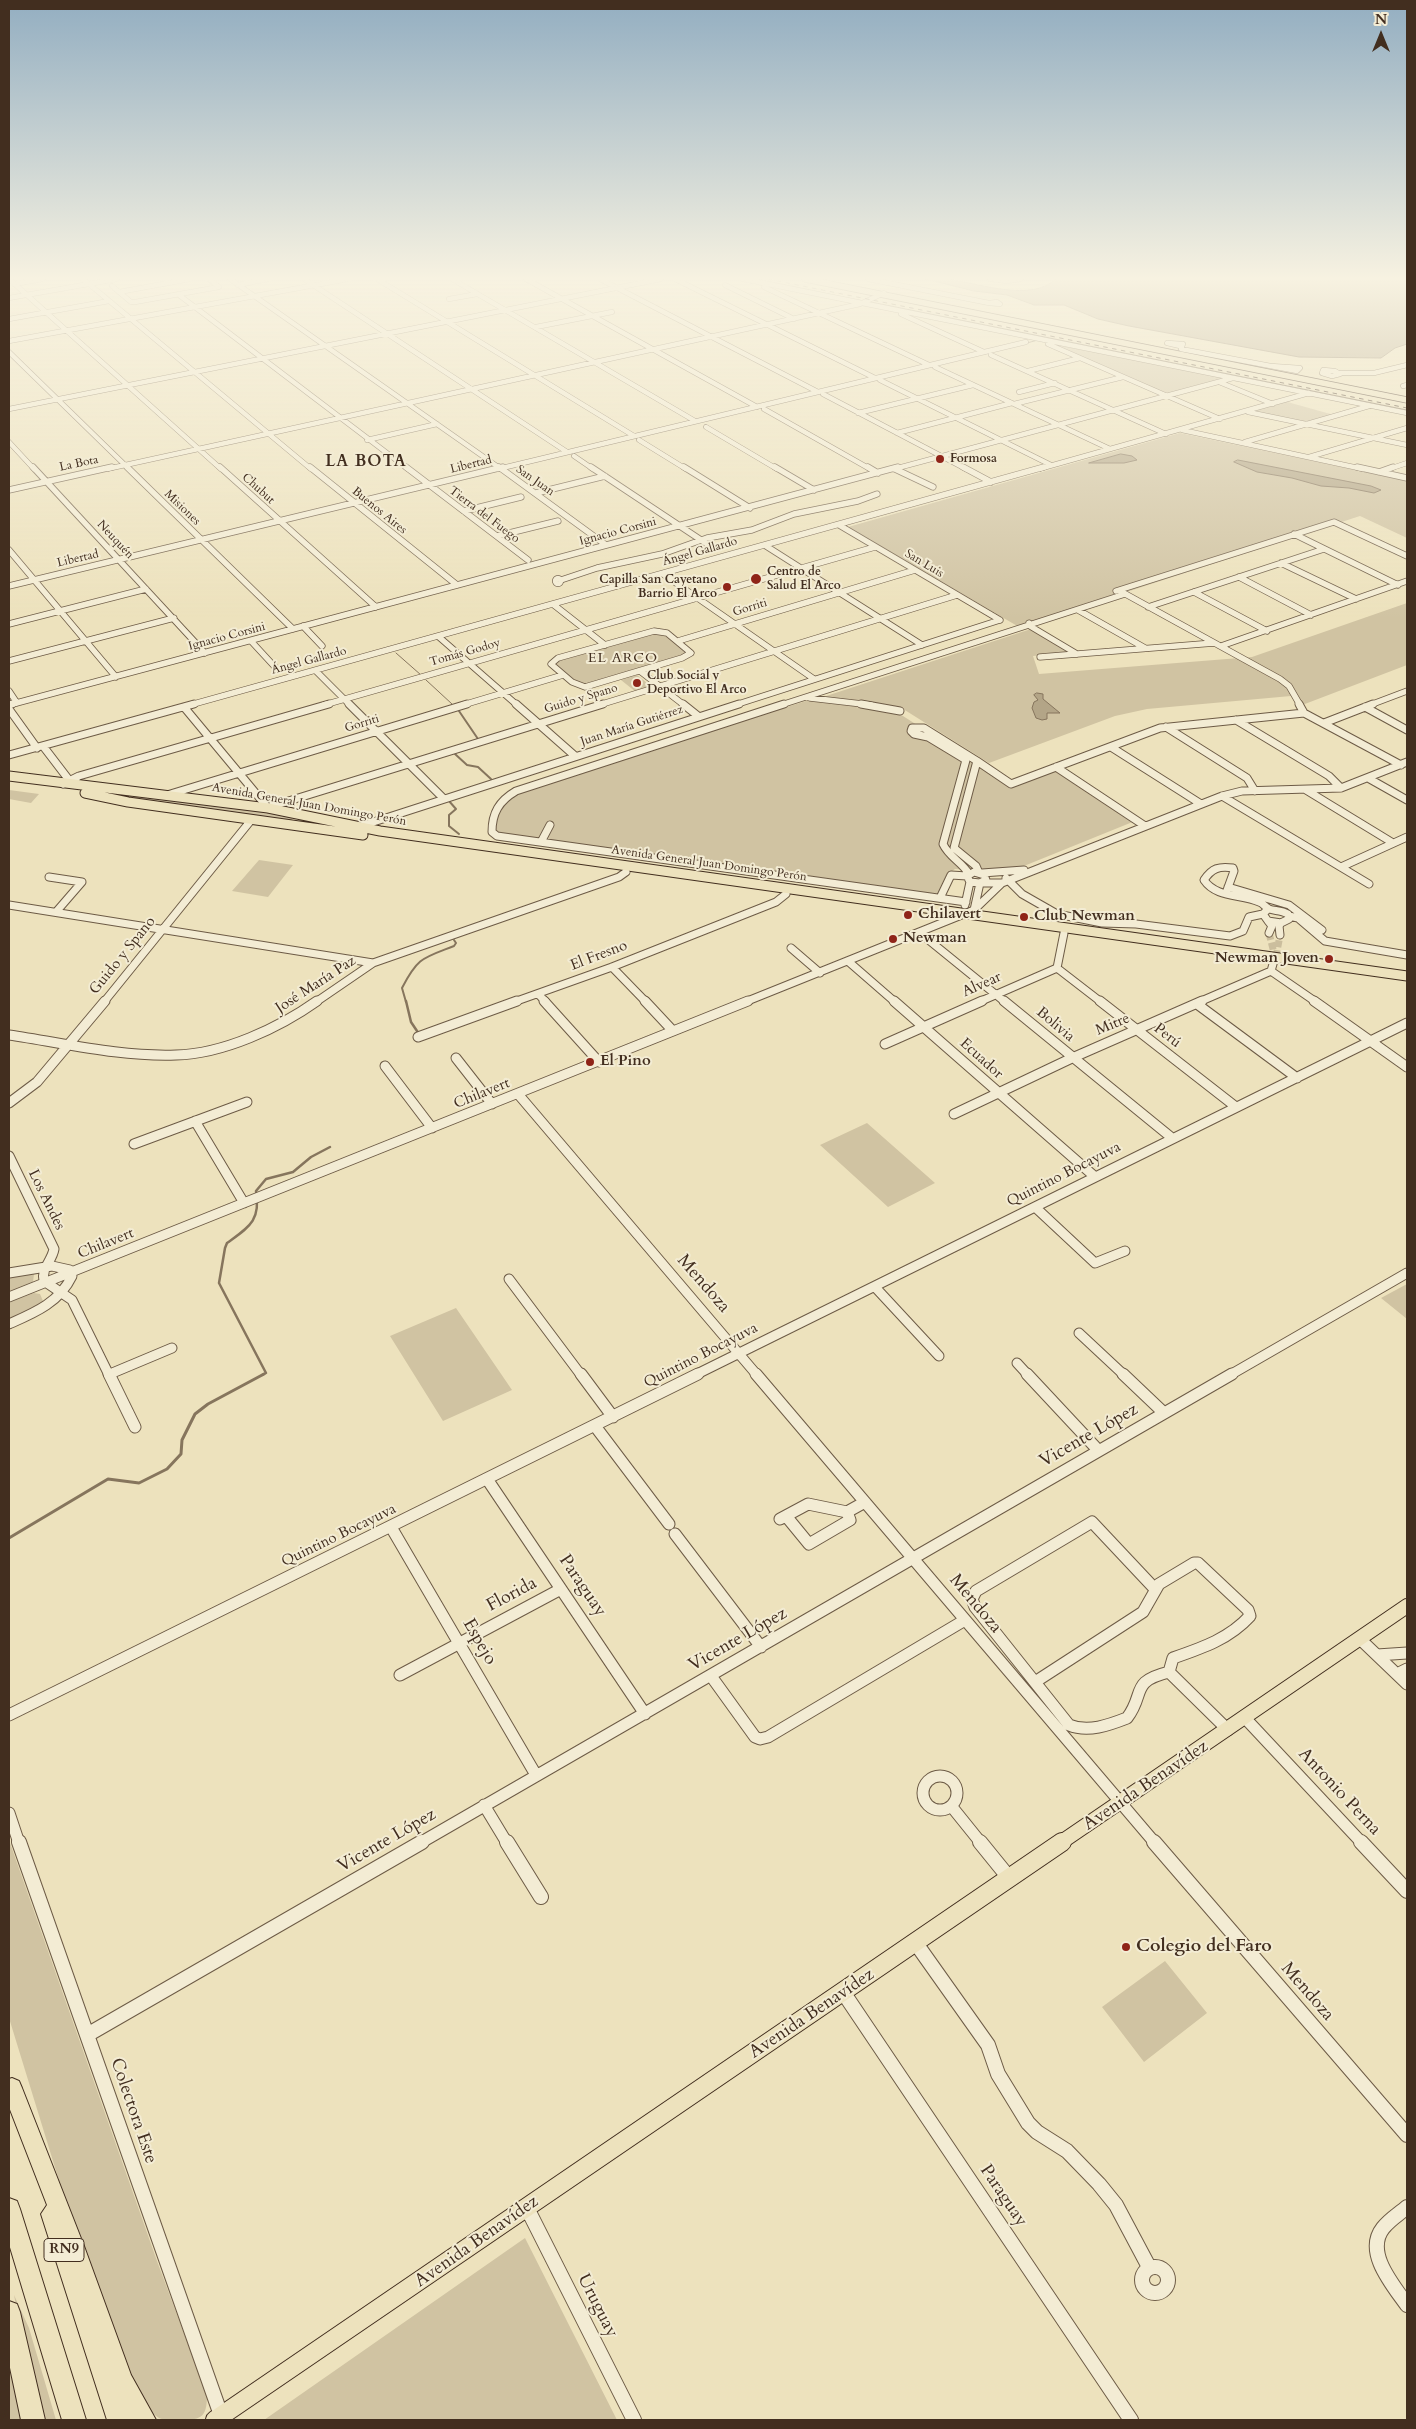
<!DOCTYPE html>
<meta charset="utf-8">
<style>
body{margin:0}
#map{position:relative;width:1416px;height:2429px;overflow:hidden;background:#ede2bd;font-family:Cardo,serif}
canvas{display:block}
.frame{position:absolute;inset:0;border:10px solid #422e1f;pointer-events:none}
.north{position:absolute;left:1356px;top:10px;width:50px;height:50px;-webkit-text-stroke:4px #f3ecd4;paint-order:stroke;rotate:0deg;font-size:14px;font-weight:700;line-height:20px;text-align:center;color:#422e1f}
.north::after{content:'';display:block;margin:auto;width:18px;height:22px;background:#422e1f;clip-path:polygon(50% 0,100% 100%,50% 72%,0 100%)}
</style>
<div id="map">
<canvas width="1416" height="2429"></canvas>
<div class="frame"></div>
<div class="north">N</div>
</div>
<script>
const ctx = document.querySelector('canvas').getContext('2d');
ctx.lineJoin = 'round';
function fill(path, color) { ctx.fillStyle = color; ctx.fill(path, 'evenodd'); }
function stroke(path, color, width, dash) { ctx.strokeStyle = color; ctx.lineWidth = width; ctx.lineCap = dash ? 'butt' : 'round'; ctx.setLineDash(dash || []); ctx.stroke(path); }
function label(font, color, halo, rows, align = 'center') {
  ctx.font = font + ' Cardo,serif'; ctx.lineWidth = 4; ctx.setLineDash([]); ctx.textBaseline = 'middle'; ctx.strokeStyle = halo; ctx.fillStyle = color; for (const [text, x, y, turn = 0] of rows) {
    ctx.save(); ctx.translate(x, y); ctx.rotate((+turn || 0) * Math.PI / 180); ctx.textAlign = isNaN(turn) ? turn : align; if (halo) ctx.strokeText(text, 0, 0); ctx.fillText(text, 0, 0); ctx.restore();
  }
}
const green = new Path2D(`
 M1051 344 1222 377 1223 379 1168 394Z
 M1284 401 1334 415 1308 423 1250 411Z
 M1180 433 1407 481V538L1360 516 1019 627 848 527Z
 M1407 603V665L1297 707 1291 696 1147 709 1115 716 989 763 900 707 820 698 1031 629 1069 651 1067 653 1033 656 1039 674 1252 657Z
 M664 633 688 653 589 685 579 684 555 665 554 662 648 634Z
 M637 675 652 687 636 692 621 680Z
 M809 700 892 709 1011 785 1055 769 1135 821 1019 868 1003 871 955 869 947 875 942 893 937 895 501 834 496 830C495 810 505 802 520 791Z
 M9 790 39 794 31 803 9 799Z
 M134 795 292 815 293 816 291 821 132 799Z
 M259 860 293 865 268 897 232 891Z
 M867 1123 935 1183 888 1207 820 1145Z
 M30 1272 34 1274 33 1282 9 1293V1275Z
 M1407 1284V1319L1381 1298Z
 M34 1293 40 1294 43 1301 40 1304 9 1320V1302Z
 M456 1308 512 1390 443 1421 390 1336Z
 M9 1840 157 2261 207 2395C207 2419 200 2420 178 2420 172 2420 165 2421 159 2418 146 2410 140 2397 133 2385L73 2226 9 2018Z
 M1165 1961 1207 2013 1144 2062 1102 2007Z
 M525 2238 617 2420H264Z
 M14 2295 29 2328 56 2420H38Z
 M9 2342 25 2420H9Z`);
const water = new Path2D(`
 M926 279C935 279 944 278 953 280 981 284 1031 302 1056 279H1407V344L1395 348 1381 358 1299 357 1129 326 1098 319 1064 305H1034L1007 295 974 291Z
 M1121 454 1132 456 1137 460 1124 463H1089Z
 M1238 460 1371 486 1381 490 1374 493 1349 488 1321 486 1292 478 1257 472 1234 462Z
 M1037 693 1043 694V699L1060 713H1047V719L1042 720 1036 718 1032 708 1034 702 1038 700 1034 695Z`);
const streamFar3 = new Path2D(`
 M757 279 863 301
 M871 302 1407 410
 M1027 343 1038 340
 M396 653 421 675
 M426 680 452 704`);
const streamFar2 = new Path2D(`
 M459 711 478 739
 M455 754 467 765 478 767 491 779
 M449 801 456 809 449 815V826L459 834
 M406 1002 402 988C418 957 423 958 454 946L456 943 454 940`);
const streamFar1 = new Path2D(`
 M406 1001 411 1022 419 1034
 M262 1375 266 1373 219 1283 225 1248 227 1243C249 1227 261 1221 256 1191L266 1179 293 1172 311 1157 330 1147`);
const stream = new Path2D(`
 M9 1538 108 1479 139 1483 167 1469 181 1454 182 1440 195 1414 208 1404 264 1374`);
const minorTunnel = new Path2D(`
 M1269 933 1275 957
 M1276 957 1280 935`);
const minorFar5 = new Path2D(`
 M9 279 221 469
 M83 279 311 469
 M230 279 501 469
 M304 279 567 452
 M377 279 634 436
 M452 279 695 421
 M526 279 757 407
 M600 279 818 392
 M675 279 875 378
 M743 279 1407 413
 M868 279 989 303
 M990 279 1007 281 1021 279
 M14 284 43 279
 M238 285 268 279
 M725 285 794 319
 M112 286 131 302H135L219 287 209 279
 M764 287 929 365
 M119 292 190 279
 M179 295 408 469
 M9 298 117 279
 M449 299 477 294
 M997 302 1000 304 989 303Z
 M901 314 984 352
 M9 319 109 301
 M536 327 612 312
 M9 341 348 279
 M1048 344 1220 419
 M1180 346 1167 343 1183 344 1181 349 1297 371 1300 368 1271 366
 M9 352 129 469
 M991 355 1166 434
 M935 367 1110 449
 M1323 370 1335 371 1340 374 1332 376 1322 373Z
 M1028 371 1080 358
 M1340 373H1374L1407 365
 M880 380 1051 465
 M1219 382 1273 404
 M1403 386 1407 385
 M1019 392 1055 383
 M823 394 966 469
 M1014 404 1123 377
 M9 409 661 279
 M764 409 870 469
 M1248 412 1407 445
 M858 413 973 385
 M706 427 777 469
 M1182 430 1363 469
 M897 433 1012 403
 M367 440 437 424
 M639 440 686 469
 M9 442 34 469
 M1245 442 1369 406
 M574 456 593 469
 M1309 457 1407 428
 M107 469 860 304 884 293
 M498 469 1026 342
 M894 469 1233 378
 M1039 469 1309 393
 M1389 469 1407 463`);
const minorFar4 = new Path2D(`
 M33 467 205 653
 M127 467 293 629
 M220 467 376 607
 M310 467 457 585
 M406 467 528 560
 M499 467 606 545
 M591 467 710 546
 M684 467 750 508
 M775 467 814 490
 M868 467 878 473
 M963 467 991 482
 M1357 467 1407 478
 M895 469 933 487
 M1379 472 1393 467
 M9 490 112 467
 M536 493 605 476
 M464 511 521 497
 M839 525 1000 620
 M1294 534 1398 585
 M497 536 558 521
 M766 546 922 645
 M9 550 116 677
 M1281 563 1356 599
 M663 574 814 679
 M1239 577 1311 615
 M555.5 581a2.5 2.5 0 1 1 5 0a2.5 2.5 0 1 1-5 0Z
 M561 580 597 568 662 554 707 538 752 530 794 514 858 501 877 494
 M9 586 503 467
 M1116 591 1334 522 1407 556
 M1120 591 1280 679 1289 686 1300 705
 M1194 592 1267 631
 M554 605 605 645
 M1148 607 1324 549
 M1078 610 1145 648
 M1029 623 1030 626 1077 654
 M9 624 146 589
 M303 626 322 646
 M654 631 667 633 691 653 682 658 585 687 572 682 551 664 558 658Z
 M439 637 517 705
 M251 641 275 667
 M678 641 915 570
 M1221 646 1407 581
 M1040 657 1214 643
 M9 661 174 618
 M316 671 350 705
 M640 671 684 705
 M9 691 17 703
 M810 698 871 705
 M9 705 898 467
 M190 705 1044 467
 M324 705 875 547
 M463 705 563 675
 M599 705 957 595
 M735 705 1000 620
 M781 705 1125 594
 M1370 705 1407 691`);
const minorFar3 = new Path2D(`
 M349 704 443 798
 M516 704 575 756
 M683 704 698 716
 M784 704 516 791C499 801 492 813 492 832L497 836 966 902
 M861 704 900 711
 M1299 704 1304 713
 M9 705 12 704
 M184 707 268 808
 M1365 707 1407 730
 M9 709 37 748
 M1236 720 1329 776 1341 788
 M1324 723 1373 704
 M1166 727 1247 778 1255 791
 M43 746 69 780
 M1111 747 1201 804
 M9 755 194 704
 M977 761 1011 784 1160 728 1304 713 1401 765
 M1056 767 1145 826
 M1368 778 1407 800
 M63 784 79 776 329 704
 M1306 790 1393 843
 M167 795 467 704
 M1222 796 1369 884
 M269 807 603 704
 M358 827 739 704
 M541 842 550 825
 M1341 867 1407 837
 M974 872 984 875 986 880 980 883 970 882 967 876Z
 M982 873 1024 870
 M969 874C962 862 949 857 943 844L966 760 928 737 914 734 911 731 912 728H924L977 761 954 848 976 866 979 873
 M49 877 82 882 56 912
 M1006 878 1022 894 1057 914 1102 923 1136 924 1230 936 1243 931 1249 917 1263 914
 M982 883H1002L1222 796 1242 791 1341 788 1407 762
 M1228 887 1289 905 1322 930
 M1226 893 1234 871 1233 868C1219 866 1212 868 1204 880 1216 898 1241 894 1259 902 1263 903 1265 907 1269 909 1275 911 1281 910 1288 914L1289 919 1281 923 1268 921 1263 914 1268 909
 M940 898 951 875 967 876
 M9 905 373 963
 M965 905 970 882
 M974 910 1002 883
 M1289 916 1298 918 1325 941 1407 955
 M1268 921 1272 926 1269 933
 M920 933 1005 1002
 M1280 935 1279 926 1281 923
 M791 948 820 973
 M849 962 895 1002
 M612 967 646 1002
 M1057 968 1101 1002
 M1057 968 1064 933
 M1271 971 1316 1002
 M538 994 546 1002
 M104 1002 252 819
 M316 1002 373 963 619 877 626 872
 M514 1002 612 967 776 902 786 894
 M745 1002 974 910 980 883
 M979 1002 1057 968
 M1199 1002 1271 971 1275 957`);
const minorFar2 = new Path2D(`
 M544 1001 599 1062
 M645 1001 673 1031
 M894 1001 1094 1176
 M1004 1001 1172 1138
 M1100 1001 1236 1107
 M1314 1001 1407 1067
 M1197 1004 1297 1078
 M9 1035C64 1043 120 1057 176 1055 223 1054 279 1028 317 1001
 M418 1037 517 1001
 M885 1044 982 1001
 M456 1058 492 1104
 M385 1066 432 1128
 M518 1094 757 1375
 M9 1103 37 1082 105 1001
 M954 1114 1072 1058 1202 1001
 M195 1121 244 1203
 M134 1144 247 1102
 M9 1156 54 1249C52 1261 41 1268 44 1281L72 1300 109 1375
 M1035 1207 1095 1263 1125 1251
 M9 1273 52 1266 70 1270 72 1276C59 1303 34 1313 9 1324
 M509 1279 581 1375
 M875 1287 939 1356
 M9 1297 748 1001
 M1079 1333 1124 1375
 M1017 1363 1028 1375
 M110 1374 172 1348
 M695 1375 1407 1023
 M1230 1375 1407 1273`);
const minorFar1 = new Path2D(`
 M109 1374 135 1427
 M581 1374 613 1417
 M756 1374 1155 1843
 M1027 1374 1098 1450
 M1123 1374 1164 1413
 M595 1426 669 1524
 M487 1479 645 1714
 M847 1512 865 1502
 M780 1519 808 1504 847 1512 850 1520 809 1544 786 1516
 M391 1527 536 1775
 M675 1534 761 1647
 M1155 1589 1092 1522 976 1591 972 1599 975 1607 1069 1725C1088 1733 1109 1725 1127 1718 1146 1693 1129 1682 1169 1672
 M1360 1639 1407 1684
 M1377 1655 1407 1653
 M1169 1672 1228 1730
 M1397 1674 1407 1669
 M400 1675 561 1589
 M711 1676 755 1737 760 1739 768 1737 965 1620
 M1035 1682 1143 1612 1159 1584 1194 1563H1198L1248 1610 1250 1616C1229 1639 1202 1648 1173 1658L1169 1672
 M9 1715 698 1374
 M1245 1718 1362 1843
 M923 1793a17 17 0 1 1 34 0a17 17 0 1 1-34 0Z
 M484 1805 507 1843
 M952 1807 981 1843
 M9 1813 19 1843
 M420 1843 1232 1374`);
const minor = new Path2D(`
 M19 1842 222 2418
 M507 1842 541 1897
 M980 1842 1010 1879
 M1154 1842 1407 2135
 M1361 1842 1407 1891
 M915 1942 988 2045 998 2074 1028 2123 1037 2132 1067 2151 1099 2184 1116 2205 1149 2267
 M843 1992 1131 2420
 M87 2035 422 1842
 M1407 2207C1399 2214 1390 2219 1383 2228 1364 2252 1393 2285 1407 2305
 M527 2208 634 2420
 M1142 2280a13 13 0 1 1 26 0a13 13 0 1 1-26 0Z`);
const majorFar3 = new Path2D(`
 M805 279 1407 400`);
const majorFar2 = new Path2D(`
 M9 776 268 808 380 831 1407 976
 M85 793 128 802 363 835`);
const majorFar1 = new Path2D(`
 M1060 1843 1407 1606`);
const major = new Path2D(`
 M215 2420 1062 1842`);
const highway = new Path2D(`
 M12 2078 19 2081 22 2088 84 2246 131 2375 156 2420H107L41 2214 47 2205 9 2107V2079Z
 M9 2198 17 2201 20 2209 86 2420H62L9 2244Z
 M9 2301 17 2304 20 2312 45 2420H21L9 2363Z`);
const rail = new Path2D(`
 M768 279 1407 408`);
const markers = [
 [940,459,5,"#8f2418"],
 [756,579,6,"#8f2418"],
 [727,587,5,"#8f2418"],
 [637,683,5,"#8f2418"],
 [908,915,5,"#8f2418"],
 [1024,917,5,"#8f2418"],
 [893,939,5,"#8f2418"],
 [1329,959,5,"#8f2418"],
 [590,1062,5,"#8f2418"],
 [1126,1947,5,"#8f2418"]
];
const farPoinames = [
 ["Formosa",950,459],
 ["Centro de",767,572],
 ["Salud El Arco",767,586],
 ["Capilla San Cayetano",717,580,"right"],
 ["Barrio El Arco",717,594,"right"],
 ["Club Social y",647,676],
 ["Deportivo El Arco",647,690]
];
const farStreetnames = [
 ["La Bota",79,464,-12],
 ["Libertad",471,465,-14],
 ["San Juan",535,481,35],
 ["Chubut",258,489,42],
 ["Misiones",182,508,44],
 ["Buenos Aires",379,511,39],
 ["Tierra del Fuego",484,515,37],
 ["Ignacio Corsini",618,532,-15],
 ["Neuquén",115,540,47],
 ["Ángel Gallardo",700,552,-16],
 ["Libertad",78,559,-13],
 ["San Luis",924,564,31],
 ["Gorriti",750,608,-17],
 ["Ignacio Corsini",227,637,-15],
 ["Tomás Godoy",465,653,-16],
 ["Ángel Gallardo",309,661,-15],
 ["Guido y Spano",581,699,-17],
 ["Gorriti",362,724,-17],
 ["Juan María Gutiérrez",632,726,-18],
 ["Avenida General Juan Domingo Perón",309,805,10],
 ["Avenida General Juan Domingo Perón",709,864,8]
];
const farNeighbourhoodnames = [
 ["EL ARCO",623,659]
];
const shields = [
 [64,2250,40]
];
const shieldNames = [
 ["RN9",64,2250]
];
const poiNames = [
 ["Chilavert",918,915],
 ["Club Newman",1034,917],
 ["Newman",903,939],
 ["Newman Joven",1319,959,"right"],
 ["El Pino",600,1062]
];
const streetNames = [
 ["Guido y Spano",123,956,-51],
 ["El Fresno",599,956,-21],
 ["José María Paz",316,985,-33],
 ["Alvear",982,985,-24],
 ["Bolivia",1055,1025,40],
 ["Mitre",1113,1025,-23],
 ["Perú",1167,1036,38],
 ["Ecuador",981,1059,42],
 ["Chilavert",482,1094,-22],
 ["Quintino Bocayuva",1064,1175,-27],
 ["Los Andes",46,1200,64],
 ["Chilavert",106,1244,-22],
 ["Quintino Bocayuva",701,1356,-27],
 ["Quintino Bocayuva",339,1536,-26]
];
const farDistrictnames = [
 ["LA BOTA",366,462]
];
const nearStreetnames = [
 ["Mendoza",703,1284,49],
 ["Vicente López",1089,1436,-30],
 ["Paraguay",582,1586,56],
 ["Florida",512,1595,-28],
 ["Mendoza",975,1604,50],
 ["Vicente López",738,1640,-30],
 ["Espejo",479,1642,60],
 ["Avenida Benavídez",1146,1786,-34],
 ["Antonio Perna",1339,1792,47],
 ["Vicente López",387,1841,-30],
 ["Mendoza",1307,1992,49],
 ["Avenida Benavídez",812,2014,-34],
 ["Colectora Este",133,2111,71],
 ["Paraguay",1003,2196,56],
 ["Avenida Benavídez",477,2242,-35],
 ["Uruguay",597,2306,63]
];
const nearPoinames = [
 ["Colegio del Faro",1136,1947]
];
fill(green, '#d0c3a2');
fill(water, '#b3a587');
stroke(water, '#86755d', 1);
stroke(streamFar3, '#86755d', 1);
stroke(streamFar2, '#86755d', 2);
stroke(streamFar1, '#86755d', 2.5);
stroke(stream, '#86755d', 3);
stroke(minorTunnel, '#cbbe9d', 7, [7, 3]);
stroke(minorFar5, '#6d5b46', 5.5);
stroke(minorFar4, '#6d5b46', 7);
stroke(minorFar3, '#6d5b46', 9);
stroke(minorFar2, '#6d5b46', 11);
stroke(minorFar1, '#6d5b46', 13);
stroke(minor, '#6d5b46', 16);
stroke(majorFar3, '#422e1f', 7);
stroke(majorFar2, '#422e1f', 11);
stroke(majorFar1, '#422e1f', 16);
stroke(major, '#422e1f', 20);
stroke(highway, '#422e1f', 2);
stroke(minorFar5, '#f3ecd4', 4.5);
stroke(minorFar4, '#f3ecd4', 5.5);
stroke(minorFar3, '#f3ecd4', 7);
stroke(minorFar2, '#f3ecd4', 9);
stroke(minorFar1, '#f3ecd4', 11);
stroke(minor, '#f3ecd4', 14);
stroke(majorFar3, '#ede2bd', 5.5);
stroke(majorFar2, '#ede2bd', 9);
stroke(majorFar1, '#ede2bd', 14);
stroke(major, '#ede2bd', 18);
fill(highway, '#ede2bd');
stroke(rail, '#422e1f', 1, [4.5, 4.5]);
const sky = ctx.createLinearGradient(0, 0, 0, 619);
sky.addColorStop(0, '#93aec1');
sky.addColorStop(0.45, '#f7f2e1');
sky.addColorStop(1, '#f7f2e100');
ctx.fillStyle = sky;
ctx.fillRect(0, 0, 1416, 619);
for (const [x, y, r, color] of markers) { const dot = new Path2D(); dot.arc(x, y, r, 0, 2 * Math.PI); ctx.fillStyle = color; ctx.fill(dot); stroke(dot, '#f3ecd4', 2); }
label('bold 12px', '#422e1f', '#f3ecd4', farPoinames, 'left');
label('12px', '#422e1f', '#f3ecd4', farStreetnames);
ctx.letterSpacing = '1px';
label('14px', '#422e1f', '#f3ecd4', farNeighbourhoodnames);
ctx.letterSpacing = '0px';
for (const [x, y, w] of shields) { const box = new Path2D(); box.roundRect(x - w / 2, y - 11.5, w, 23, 4); ctx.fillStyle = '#f3ecd4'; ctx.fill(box); stroke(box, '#422e1f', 1); }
label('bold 14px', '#422e1f', null, shieldNames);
label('bold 15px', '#422e1f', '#f3ecd4', poiNames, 'left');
label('15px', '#422e1f', '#f3ecd4', streetNames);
ctx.letterSpacing = '1px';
label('bold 16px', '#422e1f', '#f3ecd4', farDistrictnames);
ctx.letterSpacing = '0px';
label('18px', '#422e1f', '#f3ecd4', nearStreetnames);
label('bold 18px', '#422e1f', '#f3ecd4', nearPoinames, 'left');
</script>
